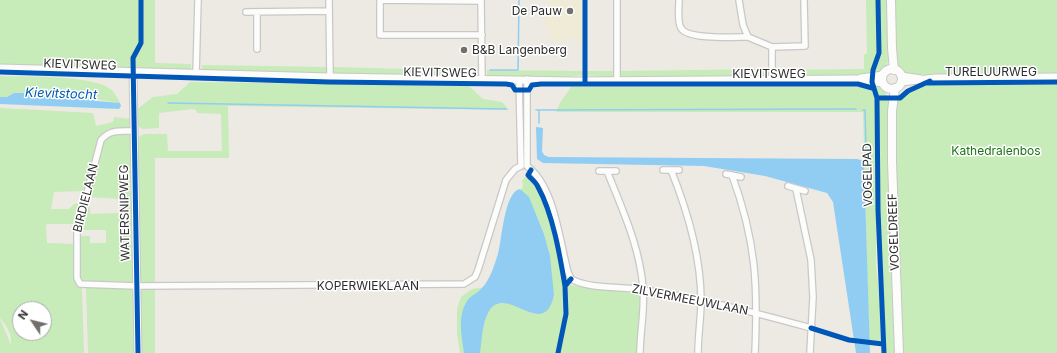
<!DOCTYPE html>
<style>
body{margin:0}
#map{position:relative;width:1057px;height:353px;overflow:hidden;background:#eceae3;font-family:Inter,sans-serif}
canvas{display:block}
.north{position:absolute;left:12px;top:301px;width:40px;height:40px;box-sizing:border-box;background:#fff;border:1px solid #ababab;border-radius:50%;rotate:305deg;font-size:11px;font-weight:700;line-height:16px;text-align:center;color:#2d2d2d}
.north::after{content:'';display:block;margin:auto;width:14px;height:18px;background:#706f6d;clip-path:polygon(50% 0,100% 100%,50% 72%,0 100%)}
</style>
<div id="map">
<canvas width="1057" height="353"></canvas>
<div class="north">N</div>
</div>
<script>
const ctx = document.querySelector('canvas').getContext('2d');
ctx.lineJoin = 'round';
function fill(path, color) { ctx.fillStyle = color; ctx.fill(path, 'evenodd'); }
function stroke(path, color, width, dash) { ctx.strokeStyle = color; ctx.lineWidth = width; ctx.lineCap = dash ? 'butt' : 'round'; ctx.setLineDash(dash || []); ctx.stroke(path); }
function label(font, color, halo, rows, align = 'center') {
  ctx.font = font + ' Inter,sans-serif'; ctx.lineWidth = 3; ctx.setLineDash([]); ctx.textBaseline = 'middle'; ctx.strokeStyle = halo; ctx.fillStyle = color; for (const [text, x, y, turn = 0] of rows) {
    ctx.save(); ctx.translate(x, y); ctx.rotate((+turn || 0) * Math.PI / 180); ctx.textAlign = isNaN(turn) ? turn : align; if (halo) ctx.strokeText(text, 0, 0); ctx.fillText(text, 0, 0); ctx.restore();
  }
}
const education = new Path2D(`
 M548 0H583L584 45H578L576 37 552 42 549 28H546L544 18 547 17Z`);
const green = new Path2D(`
 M0 0H140V44L132 58V68L0 66Z
 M142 0H155V63L191 64V71L134 69V56L142 44Z
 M866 0H877L878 53 871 74 848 77 777 78 774 75V70L864 69V55L867 53Z
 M879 0H888V61C886 70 882 73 873 74L880 54Z
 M893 0H1057V75L942 76 902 73 897 68Z
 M202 65 326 67V74L202 71Z
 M333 67 480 71V77L333 75Z
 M770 69V75L767 78H621V71Z
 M487 70 584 71V75L563 77H487Z
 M587 71H614V78L587 75Z
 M0 76C25 77 90 75 109 88 114 91 117 97 120 103 106 102 93 97 80 98L76 94 65 92 60 99H53L50 93 40 92 39 98H34L29 93H14L7 97H0Z
 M190 82 469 86 483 99 502 102 509 110 228 106 229 158H155V353H142L137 138 144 134H167L168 151H222L221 114 197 113 196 110 193 109 159 113V128L143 129 136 125 135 111 153 97 177 94Z
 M873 83 883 87 887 97 877 96Z
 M941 83H1057V353H901L895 152 896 100C904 99 906 93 912 90 922 86 931 85 941 83Z
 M571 87H860L872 91 876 102V264L880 304 881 341 869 340 863 112H556L560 103Z
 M880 100H888L889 117 895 353H885L879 210 878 102Z
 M0 108 93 113 96 126 113 122 114 117 131 119 132 126 130 128 107 132 98 140 83 191 54 192 51 209H69L74 204 81 203 75 224H47L46 226 47 243 73 244 75 280 77 285 82 288 84 353H0V319L11 345C12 333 7 327 0 318ZM20 309H44V333H20Z
 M114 133H128L132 136 134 283H83L80 281 79 236H90V243H106V230H80L85 208 90 207V214L119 213 120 199 89 197 102 141Z
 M526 176 535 183 539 191 551 225 562 277 569 285 639 294 640 297 637 353H460L457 334V309L461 297 472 289 552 278C548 241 543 221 521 190L523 186 522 181Z
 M86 288H131L135 291V353H88Z`);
const water = new Path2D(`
 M40 92 51 93 53 99H60L65 92 79 95 80 98 86 97 97 101 120 103 121 106 119 109 0 104V97H7L14 93H29L34 98H39Z
 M536 127 543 128 542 151 544 155 549 157 857 159 864 161 870 353H856L833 202 827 193 765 176 704 166 543 163 537 159Z
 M520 189 529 197 544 234 550 256 554 295C544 342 507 283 489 311 482 323 482 339 480 353H464C462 337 457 316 467 301 470 296 476 294 481 289 490 280 494 266 498 254 502 240 504 192 520 189Z`);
const stream = new Path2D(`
 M383 32H475
 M490 70H518L519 0
 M168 103 506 109
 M536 110 856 109
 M863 110H865L866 151
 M539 123V111`);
const minor = new Path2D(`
 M329 0 330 77
 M380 0 481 1
 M481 0 482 79
 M617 0V80
 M679 0C679 8 677 22 681 28 687 40 735 37 748 37
 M739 0 743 25 748 37 772 47
 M380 1V35H482
 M246 12 329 11
 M257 49V12
 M196 74 198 0
 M519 80 521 166
 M772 80V47L805 46 804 0
 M134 131C121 131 110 129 101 140L77 231V278L80 284 136 286 464 284 475 277 478 270 506 180 515 169 521 166
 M527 166C555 187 559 240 568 272L571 279C592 290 621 286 644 290 700 298 756 313 811 328
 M527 166V79
 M663 170H679
 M671 170C688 212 701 256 701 301 701 318 698 336 698 353
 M599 171H616
 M607 171C622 209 640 247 643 288 645 310 640 332 640 353
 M726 174 741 177
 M732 175C756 241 758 285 755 353
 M788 186 805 191
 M796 189 811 260 813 297 810 353`);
const tertiary = new Path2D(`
 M0 68 330 77 574 81 856 79 883 83
 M133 72 138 353
 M901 76 921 79
 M861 78 883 75
 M901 82 935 78 1057 77`);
const secondary = new Path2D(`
 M891 0 892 48 894 70
 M882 79a10 10 0 1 1 20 0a10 10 0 1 1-20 0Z
 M895 88 892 111V162L899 353`);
const cycleway = new Path2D(`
 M585 0V84
 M878 0 879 53 873 70 872 82 877 98 878 210 884 353
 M0 72 329 82 506 84 512 85 515 90H529L532 85 541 84H858L872 88
 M925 83 1057 82
 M877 98H900L908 91 930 81
 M531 170 528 175C531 179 536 182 538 187 553 214 560 256 565 286
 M811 328 849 340 883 344
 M138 353 133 58 141 43V0
 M558 353 566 314 565 286 571 279`);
const markers = [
 [570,11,4,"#706f6d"],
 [464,50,4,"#706f6d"]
];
const poiNames = [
 ["De Pauw",562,11],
 ["B&B Langenberg",472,50,"left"]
];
const streetNames = [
 ["KIEVITSWEG",80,65,2],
 ["TURELUURWEG",991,72],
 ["KIEVITSWEG",440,73,1],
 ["KIEVITSWEG",769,74],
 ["VOGELPAD",868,175,-91],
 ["BIRDIELAAN",86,198,-76],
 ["WATERSNIPWEG",125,213,-91],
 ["VOGELDREEF",894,232,-92],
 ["KOPERWIEKLAAN",368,286],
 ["ZILVERMEEUWLAAN",690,300,11]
];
const parkNames = [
 ["Kathedralenbos",996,151]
];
const waterNames = [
 ["Kievitstocht",61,94,2]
];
fill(education, '#efebd7');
fill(green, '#c7ebb9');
fill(water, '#91cdf3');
stroke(stream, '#91cdf3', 1.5);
stroke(minor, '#c9c8c8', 8);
stroke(tertiary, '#c9c8c8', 9);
stroke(secondary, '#c9c8c8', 10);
stroke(minor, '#fcfcfb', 5.5);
stroke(tertiary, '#fcfcfb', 7);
stroke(secondary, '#fcfcfb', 8);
stroke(cycleway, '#0057b8', 5);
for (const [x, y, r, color] of markers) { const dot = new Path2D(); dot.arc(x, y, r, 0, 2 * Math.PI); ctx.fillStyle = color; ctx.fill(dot); stroke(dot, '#fff', 1.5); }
label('12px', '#2d2d2d', '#fff', poiNames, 'right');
label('12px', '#2d2d2d', '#fff', streetNames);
label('12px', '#1b7414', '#fff', parkNames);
label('italic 13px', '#015bae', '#fff', waterNames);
</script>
